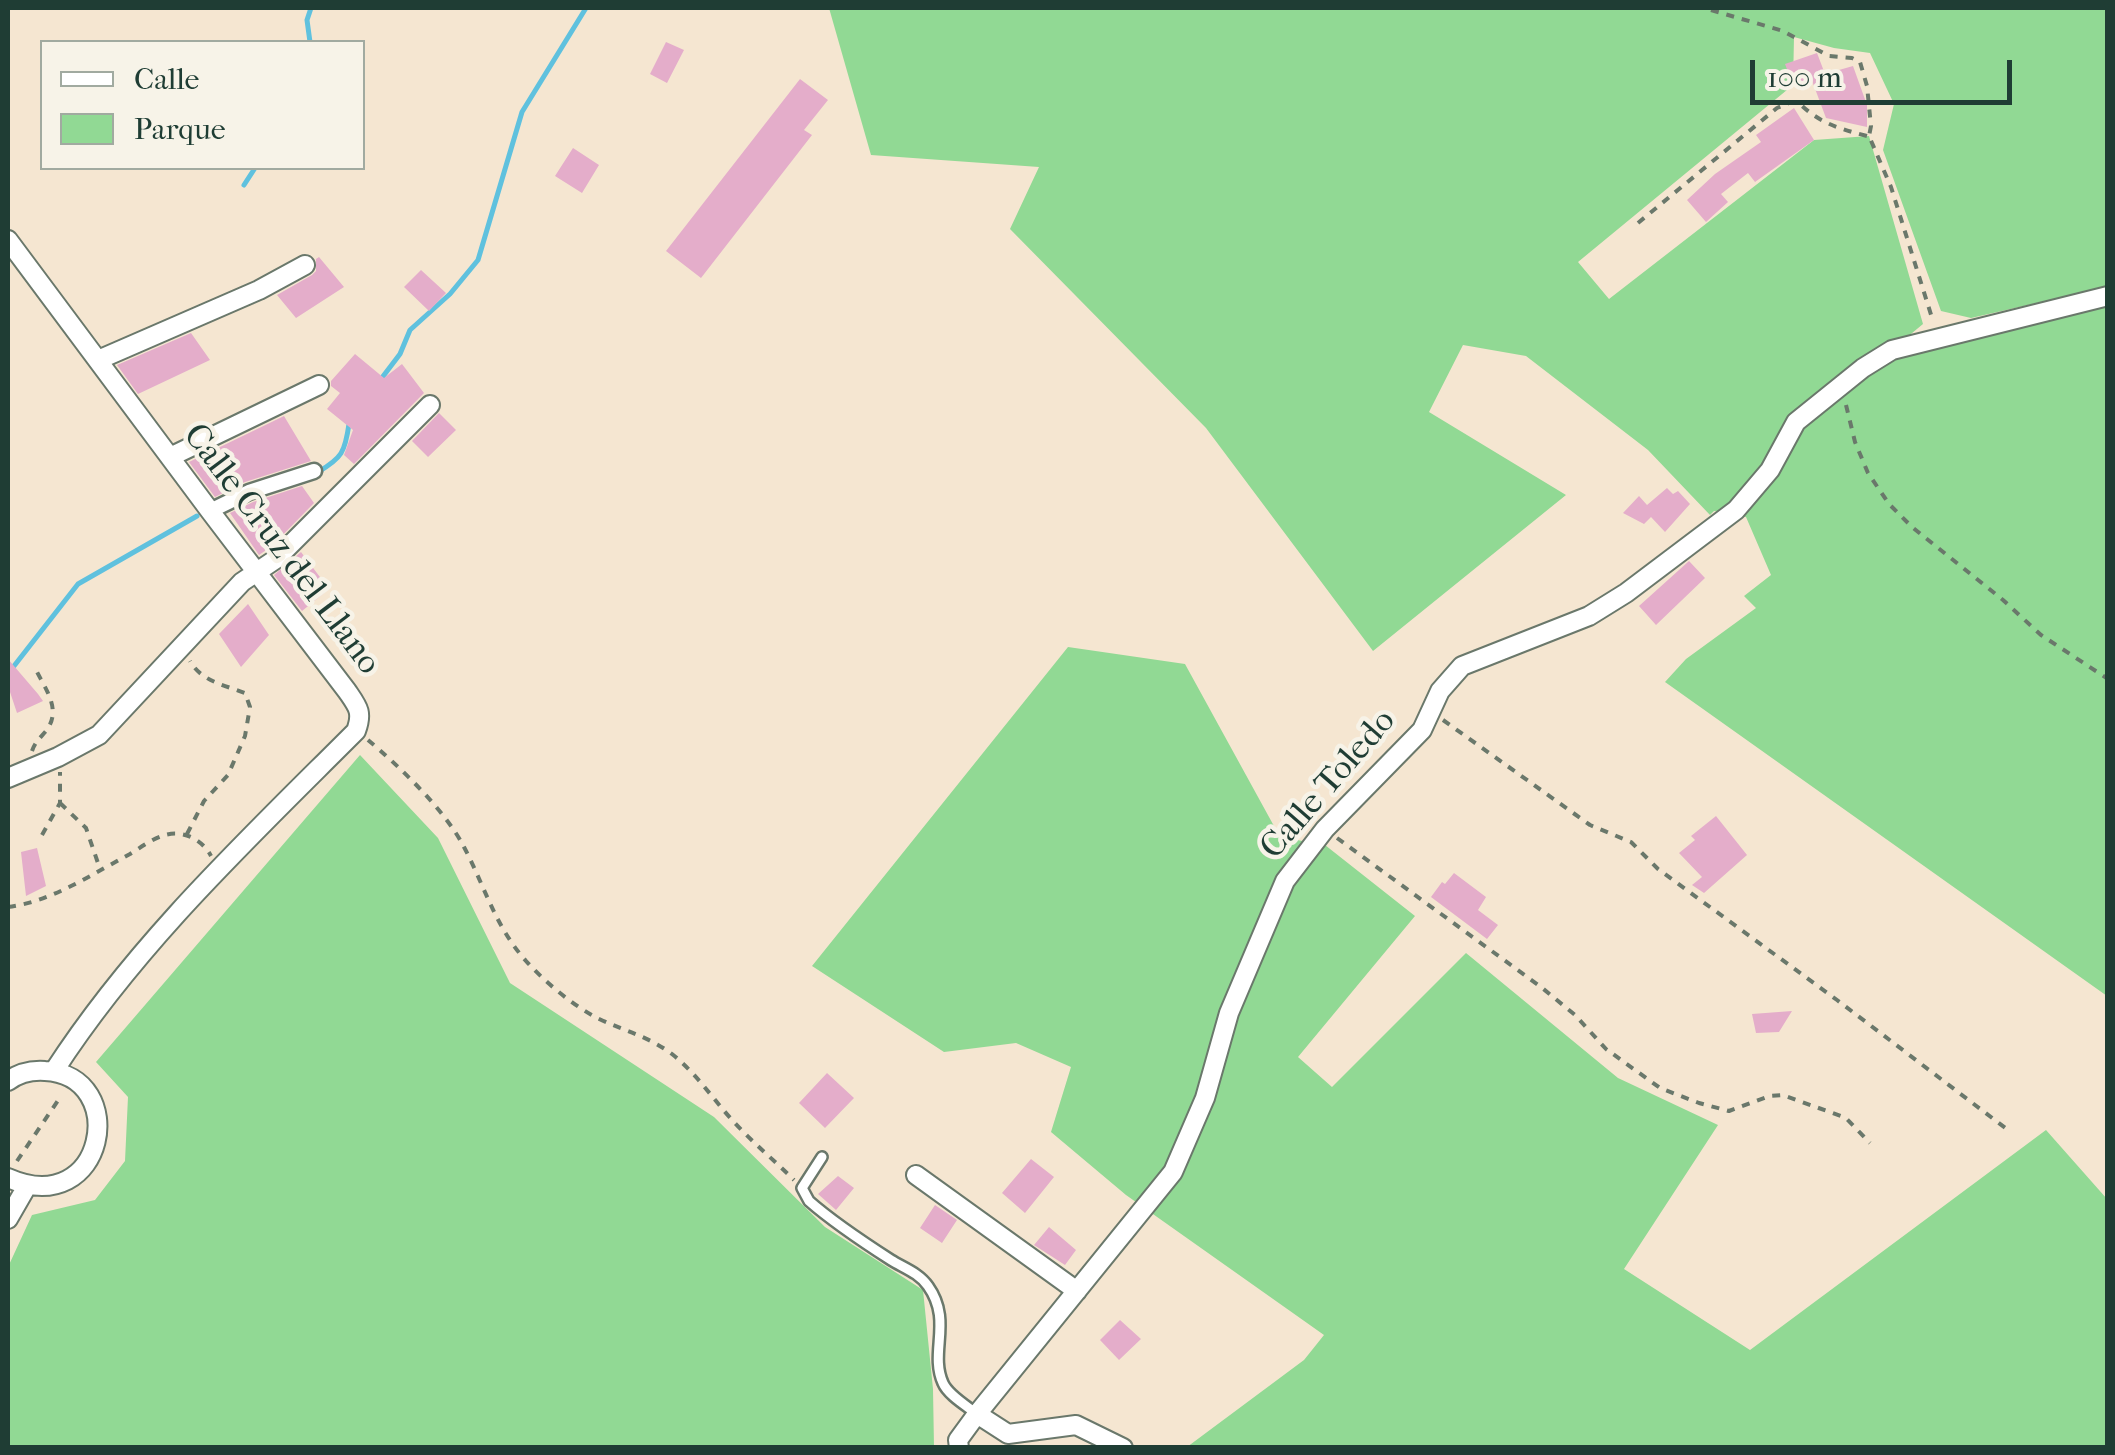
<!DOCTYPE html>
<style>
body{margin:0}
#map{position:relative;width:2115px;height:1455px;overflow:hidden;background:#f5e6d1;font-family:"IM FELL French Canon",serif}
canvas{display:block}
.frame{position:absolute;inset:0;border:10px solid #1f3d34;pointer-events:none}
.legend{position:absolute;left:40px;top:40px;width:325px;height:130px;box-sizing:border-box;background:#f7f3e8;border:2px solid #a1aaa0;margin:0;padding:12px 18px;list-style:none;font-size:30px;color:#1f3d34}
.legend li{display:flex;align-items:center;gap:20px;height:50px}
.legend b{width:50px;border:2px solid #a1aaa0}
.scale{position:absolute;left:1750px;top:60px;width:262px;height:45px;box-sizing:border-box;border:5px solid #1f3d34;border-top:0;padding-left:12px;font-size:30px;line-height:35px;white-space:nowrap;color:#1f3d34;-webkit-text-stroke:8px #f7f3e8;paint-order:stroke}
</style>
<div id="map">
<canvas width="2115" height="1455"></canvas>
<div class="frame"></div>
<ul class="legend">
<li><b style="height:12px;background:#fff"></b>Calle</li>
<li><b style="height:28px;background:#91d994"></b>Parque</li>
</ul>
<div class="scale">100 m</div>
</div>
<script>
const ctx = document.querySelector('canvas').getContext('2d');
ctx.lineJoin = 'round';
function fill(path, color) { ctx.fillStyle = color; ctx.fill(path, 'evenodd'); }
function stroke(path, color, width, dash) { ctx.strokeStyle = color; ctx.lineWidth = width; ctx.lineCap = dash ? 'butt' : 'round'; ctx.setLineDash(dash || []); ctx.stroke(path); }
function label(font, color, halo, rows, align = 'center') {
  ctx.font = font + ' "IM FELL French Canon",serif'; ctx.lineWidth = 9; ctx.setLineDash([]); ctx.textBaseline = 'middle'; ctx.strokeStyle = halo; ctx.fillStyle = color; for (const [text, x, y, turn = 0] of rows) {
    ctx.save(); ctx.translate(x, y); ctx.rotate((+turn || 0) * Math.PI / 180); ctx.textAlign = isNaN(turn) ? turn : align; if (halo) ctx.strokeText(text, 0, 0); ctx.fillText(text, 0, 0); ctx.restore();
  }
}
const green = new Path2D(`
 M829 8H2107V287L1971 318 1941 311 1883 150 1894 104 1870 53 1834 48 1794 37 1793 85 1578 262 1609 299 1814 140 1869 136 1923 324 1894 348 2107 296V996L1665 682 1686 659 1756 608 1744 596 1771 575 1746 517 1714 511 1710 515 1648 450 1526 356 1463 345 1429 412 1566 495 1373 651 1206 428 1010 229 1039 167 871 155Z
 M1068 647 1185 664 1280 837 1325 845 1415 916 1298 1057 1332 1087 1466 953 1618 1078 1718 1125 1624 1269 1750 1350 2046 1130 2107 1199V1447H1187L1304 1360 1324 1335 1126 1195 1051 1132 1071 1067 1016 1043 944 1052 812 966Z
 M360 755 438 838 510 983 714 1117 825 1227 923 1290 933 1389 934 1447H8V1267L32 1215 95 1200 125 1161 128 1097 96 1062Z`);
const stream = new Path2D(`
 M310 42 307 20 311 8
 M244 185 255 168
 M381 379 400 354 410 330 450 294 478 260 522 112 586 8
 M318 472C342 458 345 452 349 424
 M14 666 78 584 197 516`);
const building = new Path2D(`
 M666 42 684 50 667 83 650 74Z
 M1817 53 1825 74 1853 66 1867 105V127L1826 118 1811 78 1793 85 1785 64Z
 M800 79 828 100 804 130 812 135 701 278 666 251Z
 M1794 108 1814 140 1755 182 1748 173 1721 194 1728 202 1706 222 1687 200 1715 174 1761 142 1756 135Z
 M573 148 599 165 582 193 555 176Z
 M319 257 344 287 296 318 277 295 312 275 316 271V259Z
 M421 270 446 293 429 311 404 287Z
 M191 333 210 360 138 394 117 365Z
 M355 354 384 378 402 364 424 393 354 464 344 455 353 430 327 409 340 393 331 386V381Z
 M439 413 456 430 428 457 412 441Z
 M284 416 311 461 245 482 215 497 189 462Z
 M302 486 314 503 272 546 259 555 230 513 253 502Z
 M1667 488 1673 494 1678 491 1690 504 1665 532 1651 517 1644 524 1623 513 1639 496 1647 505Z
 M301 552 329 589 302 611 274 575Z
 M1689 561 1705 578 1656 625 1639 606Z
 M248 604 269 635 241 667 219 634Z
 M8 659 38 694 43 701 17 713 8 686Z
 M1716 816 1747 855 1704 893 1692 885 1702 877 1679 853 1695 840 1691 836Z
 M37 848 46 886 26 896 21 852Z
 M1454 873 1486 897 1478 910 1498 925 1487 939 1431 897 1442 882 1445 884Z
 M1792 1011 1779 1032 1756 1033 1752 1014Z
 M827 1073 854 1098 825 1128 799 1103Z
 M1031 1159 1054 1177 1025 1213 1002 1193Z
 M838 1176 854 1188 836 1210 818 1194Z
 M935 1205 957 1220 942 1243 920 1228Z
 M1049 1227 1076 1250 1065 1265 1034 1245Z
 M1120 1320 1141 1339 1119 1360 1100 1340Z`);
const path = new Path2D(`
 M1711 10 1783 31 1829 56 1852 58 1860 62 1867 86 1871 126 1869 136 1891 187 1933 321
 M1638 223 1777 108 1789 103H1799C1819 123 1840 129 1867 136
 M1846 405 1855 442 1868 473 1889 504 1912 527 2003 600 2041 635 2108 679
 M1443 720 1590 825 1631 842 1658 869 1837 1000 2008 1130
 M368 740C400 767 445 810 464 847 485 887 495 926 526 961 545 982 571 1004 597 1018 624 1031 646 1035 672 1054 697 1074 712 1098 733 1121 752 1142 774 1160 794 1180
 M32 751C35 742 40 738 46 731 62 710 46 690 36 670
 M60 803 86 828 100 869
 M187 834 204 801 228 775 245 736 250 707 245 693C224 685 201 681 190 661
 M42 835 60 803V772
 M1337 838 1541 987 1575 1015 1606 1049 1660 1088 1699 1103 1729 1111 1770 1096 1783 1095 1846 1118 1870 1143
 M8 907C51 902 92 874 130 854 140 848 153 838 165 835 183 830 202 839 211 856
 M17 1161 59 1099`);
const service = new Path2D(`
 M822 1157 802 1188 809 1201C834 1223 863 1242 891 1260 904 1268 919 1273 928 1286 953 1321 929 1352 943 1383 948 1395 967 1406 977 1414`);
const pedestrian = new Path2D(`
 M210 511 249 492 314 471`);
const minor = new Path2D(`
 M8 240 210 511 347 691C358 707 363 712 356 731 249 838 136 944 54 1071
 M98 360 259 290 305 265
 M170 457 319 385
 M8 778 58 757 99 735 242 582 276 559 430 405
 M8 1081C19 1073 31 1070 45 1071 131 1075 106 1221 8 1178
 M916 1175 1077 1291
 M8 1219 27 1186
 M977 1414 1008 1434 1076 1425 1123 1448
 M959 1448 958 1440 977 1414 1173 1172 1205 1098 1229 1013 1285 881 1325 829 1422 730 1440 691 1462 666 1589 616 1626 593 1736 510 1770 470 1796 422 1863 368 1892 350 2108 296`);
const streetNames = [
 ["Calle Cruz del Llano",281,550,53],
 ["Calle Toledo",1329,785,-49]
];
fill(green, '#91d994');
stroke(stream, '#5fc1de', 5);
fill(building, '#e4adca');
stroke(service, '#6a786b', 14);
stroke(pedestrian, '#6a786b', 19);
stroke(minor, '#6a786b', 22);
stroke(path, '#6a786b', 4, [8, 8]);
stroke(service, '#fff', 9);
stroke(pedestrian, '#fff', 14);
stroke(minor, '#fff', 18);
label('35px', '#1f3d34', '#f7f3e8', streetNames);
</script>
